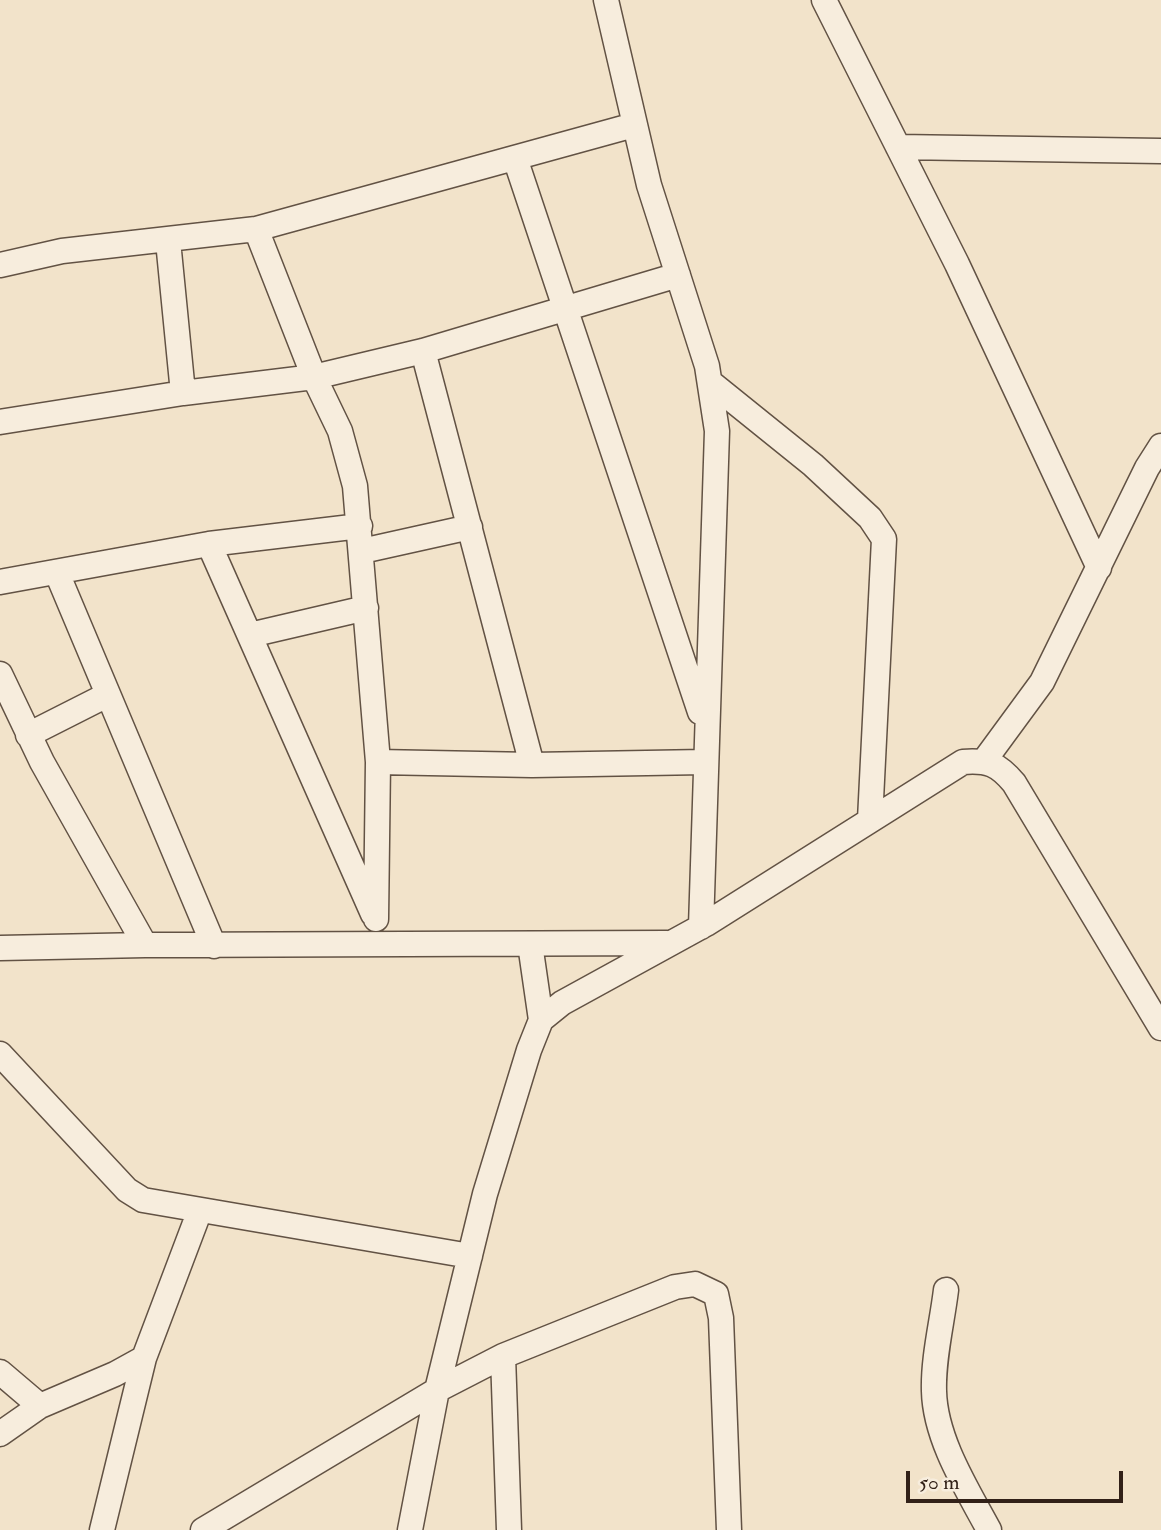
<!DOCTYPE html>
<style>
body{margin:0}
#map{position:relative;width:1161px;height:1530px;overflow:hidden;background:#f2e3ca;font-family:"IM FELL Double Pica",serif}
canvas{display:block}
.scale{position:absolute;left:906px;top:1471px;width:217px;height:32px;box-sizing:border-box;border:4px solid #322118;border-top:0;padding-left:9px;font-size:21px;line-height:24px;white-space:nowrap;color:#322118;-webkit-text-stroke:5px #f7eddd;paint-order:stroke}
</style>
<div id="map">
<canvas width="1161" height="1530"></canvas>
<div class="scale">50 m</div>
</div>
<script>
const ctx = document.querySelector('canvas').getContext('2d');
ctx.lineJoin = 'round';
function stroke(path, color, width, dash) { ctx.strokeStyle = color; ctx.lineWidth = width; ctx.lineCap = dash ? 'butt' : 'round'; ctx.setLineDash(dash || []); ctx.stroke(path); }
const street = new Path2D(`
 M606 0 649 185 707 366 717 431 701 927
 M824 0 957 264 1099 568
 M898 147 1161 151
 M515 158 700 712
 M256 229 314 377 340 431 355 486 378 762 376 919
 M168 241 183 393
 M0 265 62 251 256 229 634 125
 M423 351 532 765
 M710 382 813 465 870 518 884 539 870 820
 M0 422 183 393 314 377 423 351 678 275
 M209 544 373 914
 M362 551 470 527
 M57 573 214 946
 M0 582 209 544 360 526
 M250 635 366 608
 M0 674 42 762 145 945 667 943
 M28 735 107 695
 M984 761 1042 682 1147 468 1161 446
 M378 762 532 765 704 762
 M530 944 541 1020
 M0 948 145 945
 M0 1054 127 1190 143 1200 470 1256
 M946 1290C942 1323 933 1358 934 1391 935 1439 967 1489 989 1530
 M503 1356 509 1530
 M0 1372 40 1406
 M0 1434 40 1406 115 1374 144 1358 200 1210
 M102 1530 144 1358
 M203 1530 437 1390 503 1356 675 1287 695 1284 716 1294 721 1318 729 1530
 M410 1530 437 1390 485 1194 529 1050 541 1020 562 1003 706 924 963 762C988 760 998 764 1014 783L1161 1028`);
stroke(street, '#625244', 27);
stroke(street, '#f7eddd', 24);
</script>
